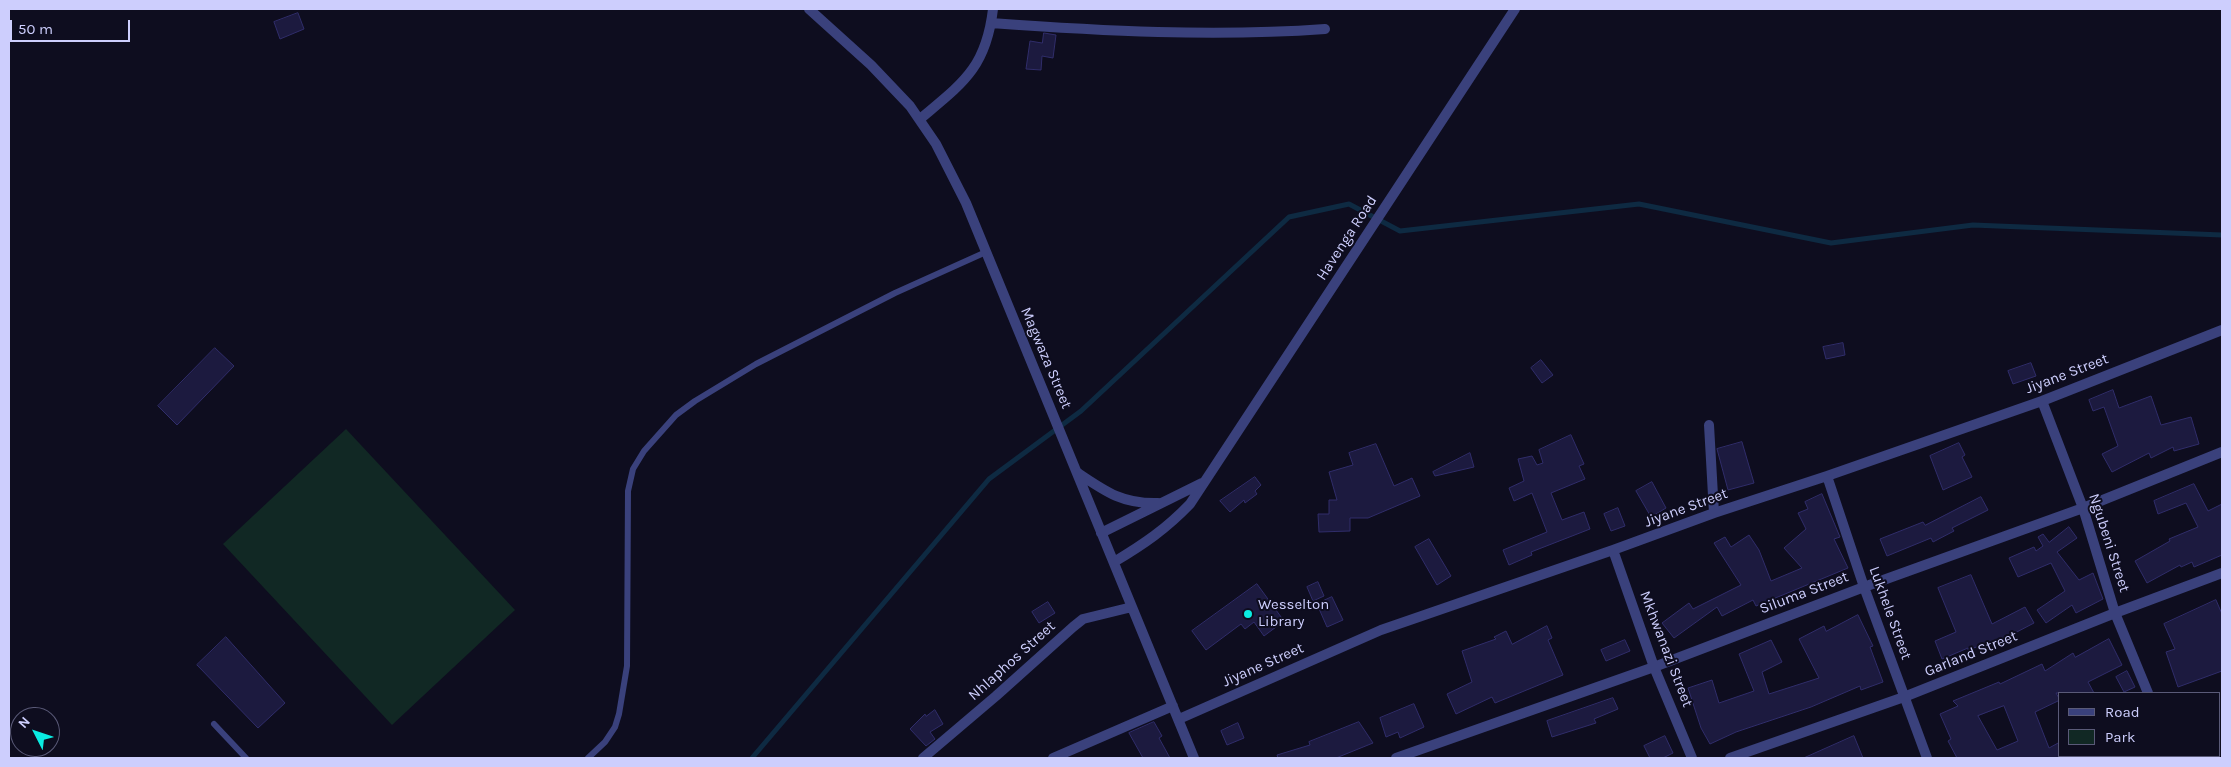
<!DOCTYPE html>
<style>
body{margin:0}
#map{position:relative;width:2231px;height:767px;overflow:hidden;background:#0e0d1f;font-family:Karla,sans-serif}
canvas{display:block}
.frame{position:absolute;inset:0;border:10px solid #cdcefd;pointer-events:none}
.legend{position:absolute;left:2058px;top:692px;width:162px;height:65px;box-sizing:border-box;background:#0e0d1f;border:1px solid #5a5a78;margin:0;padding:6px 9px;list-style:none;font-size:15px;color:#cdcefd}
.legend li{display:flex;align-items:center;gap:10px;height:25px}
.legend b{width:25px;border:1px solid #5a5a78}
.north{position:absolute;left:10px;top:707px;width:50px;height:50px;box-sizing:border-box;background:#0e0d1f;border:1px solid #5a5a78;border-radius:50%;rotate:311deg;font-size:14px;font-weight:700;line-height:20px;text-align:center;color:#cdcefd}
.north::after{content:'';display:block;margin:auto;width:18px;height:22px;background:#0aece2;clip-path:polygon(50% 0,100% 100%,50% 72%,0 100%)}
.scale{position:absolute;left:10px;top:20px;width:120px;height:22px;box-sizing:border-box;border:2px solid #cdcefd;border-top:0;padding-left:6px;font-size:15px;line-height:18px;white-space:nowrap;color:#cdcefd;-webkit-text-stroke:4px #0e0d1f;paint-order:stroke}
</style>
<div id="map">
<canvas width="2231" height="767"></canvas>
<div class="frame"></div>
<ul class="legend">
<li><b style="height:6px;background:#3a417c"></b>Road</li>
<li><b style="height:14px;background:#112824"></b>Park</li>
</ul>
<div class="north">N</div>
<div class="scale">50 m</div>
</div>
<script>
const ctx = document.querySelector('canvas').getContext('2d');
ctx.lineJoin = 'round';
function fill(path, color) { ctx.fillStyle = color; ctx.fill(path, 'evenodd'); }
function stroke(path, color, width, dash) { ctx.strokeStyle = color; ctx.lineWidth = width; ctx.lineCap = dash ? 'butt' : 'round'; ctx.setLineDash(dash || []); ctx.stroke(path); }
function label(font, color, halo, rows, align = 'center') {
  ctx.font = font + ' Karla,sans-serif'; ctx.lineWidth = 4; ctx.setLineDash([]); ctx.textBaseline = 'middle'; ctx.strokeStyle = halo; ctx.fillStyle = color; for (const [text, x, y, turn = 0] of rows) {
    ctx.save(); ctx.translate(x, y); ctx.rotate((+turn || 0) * Math.PI / 180); ctx.textAlign = isNaN(turn) ? turn : align; if (halo) ctx.strokeText(text, 0, 0); ctx.fillText(text, 0, 0); ctx.restore();
  }
}
const green = new Path2D(`
 M346 429 515 610 392 725 223 544Z`);
const stream = new Path2D(`
 M752 758 989 479 1081 411 1289 217 1349 204 1400 231 1639 204 1831 243 1973 225 2222 235`);
const building = new Path2D(`
 M298 13 304 29 280 39 274 22Z
 M1044 33 1056 35 1053 58 1042 56 1041 70 1026 69 1030 41 1042 43Z
 M1843 343 1845 355 1826 359 1823 347Z
 M215 348 234 366 177 425 158 406Z
 M1541 360 1553 375 1542 383 1531 368Z
 M2031 363 2036 376 2013 384 2008 371Z
 M2113 390 2119 408 2151 396 2161 425 2191 417 2199 444 2174 451 2173 447 2151 458 2149 453 2112 472 2102 454 2118 446 2104 407 2093 411 2089 400Z
 M1571 435 1584 464 1579 466 1585 479 1551 493 1562 520 1584 512 1590 529 1531 552 1532 555 1509 565 1503 550 1547 532 1532 493 1514 501 1509 488 1524 481 1518 459 1532 456 1537 465 1543 463 1539 450Z
 M1742 442 1754 483 1728 490 1717 449Z
 M1959 443 1965 455 1962 457 1972 477 1943 490 1930 456Z
 M1376 444 1394 486 1412 478 1420 496 1368 518H1350V531L1319 532 1318 514H1329V500H1337L1329 472 1353 465 1349 453Z
 M1470 453 1474 467 1435 476 1433 472Z
 M1255 477 1261 485 1255 491 1257 494 1245 503 1244 500 1230 512 1220 501Z
 M1652 482 1666 508 1651 517 1636 491Z
 M2194 484 2208 511 2222 504V555L2194 567 2192 562 2181 567 2180 565 2147 583 2135 561 2170 541 2169 539 2198 527 2186 503 2158 514 2154 501Z
 M1822 494 1840 537 1834 539 1848 568 1756 606 1753 600 1722 616 1717 607 1674 638 1662 623 1689 603 1693 609 1741 585 1714 543 1725 537 1731 547 1749 535 1759 550 1771 581 1802 568 1784 548 1806 529 1798 513 1808 509 1805 502Z
 M1981 497 1988 510 1952 528 1954 531 1933 542 1931 538 1887 556 1880 539 1923 522 1925 525Z
 M1618 508 1625 526 1611 531 1604 514Z
 M2069 527 2077 538 2057 552 2079 580 2093 573 2103 599 2076 613 2072 605 2046 623 2037 610 2065 591 2051 563 2018 577 2009 558 2034 547 2036 551 2043 546 2038 537 2043 534 2049 542Z
 M1429 539 1451 576 1437 585 1415 547Z
 M1971 575 1992 624 2025 607 2034 623 2013 634 1968 650V648L1942 659 1935 641 1956 632 1938 588Z
 M1318 582 1324 596 1313 601 1307 587Z
 M1257 584 1284 621 1264 636 1254 622 1245 629 1241 624 1206 650 1192 631Z
 M1332 597 1343 620 1327 627 1317 604Z
 M2216 600 2222 614V671L2178 687 2166 652 2175 649 2164 624Z
 M1048 602 1055 613 1039 623 1032 612Z
 M1858 615 1873 646 1870 647 1883 682 1861 690 1860 686 1811 707 1736 732 1710 744 1701 728 1688 688 1712 680 1719 703 1754 691 1739 654 1771 640 1782 662 1762 672 1769 694 1819 678 1799 639 1824 626 1826 631Z
 M1547 626 1552 638 1548 640 1563 675 1495 703 1492 697 1456 714 1447 694 1472 682 1462 651 1496 639 1494 637 1506 631 1512 644Z
 M226 637 285 703 258 728 197 665Z
 M2109 639 2122 665 2088 682 2094 693H2056L2060 700 2035 712 2049 748 2060 742V758H1957L1948 741 1951 739 1940 714 1958 706 1953 701 1999 682 2000 684 2042 664 2045 671 2073 653 2075 657ZM2004 706 2018 741 1997 750 1978 716Z
 M1625 640 1630 651 1606 661 1601 650Z
 M2127 671 2135 687 2124 692 2116 677Z
 M1613 698 1618 709 1594 719 1596 723 1552 737 1547 721Z
 M1414 704 1424 727 1400 738 1398 732 1386 737 1380 718Z
 M935 710 943 724 930 732 935 739 926 746 910 729 925 714 926 716Z
 M1154 722 1162 736 1159 738 1170 758H1143L1129 733Z
 M1359 722 1373 743 1336 758H1278L1277 755 1310 745 1309 742Z
 M1238 723 1244 738 1227 745 1221 731Z
 M1665 736 1673 753 1663 758H1650L1644 746Z
 M1854 736 1863 758H1804Z`);
const lane = new Path2D(`
 M214 724 246 758
 M588 758 605 742 615 727 619 714 627 666 628 491 633 469 644 451 676 415 695 401 756 364 895 293 986 252`);
const street = new Path2D(`
 M809 9 871 65 910 106 936 144 966 203 1194 758
 M991 23C1102 31 1214 37 1325 29
 M920 119C963 83 986 68 993 9
 M2042 401 2083 508 2115 613 2148 693
 M1709 425 1714 513
 M1078 473C1106 492 1123 504 1158 503
 M1827 476 1864 587 1927 758
 M1101 533 1202 483
 M1613 550 1654 667 1692 758
 M1114 562C1144 544 1166 529 1190 504L1515 9
 M1179 719 1381 630 1613 550 1714 513 1827 476 2042 401 2222 330
 M2173 756 2174 758
 M923 758 996 696 1073 627 1083 619 1132 607
 M1053 758 1173 706
 M1396 758 1654 667 1864 587 2083 508 2222 452
 M1730 758 1904 697 2115 613 2222 573`);
const markers = [
 [1248,614,5,"#0aece2"]
];
const streetNames = [
 ["Havenga Road",1347,238,-57],
 ["Magwaza Street",1046,358,67],
 ["Jiyane Street",2067,374,-21],
 ["Jiyane Street",1686,508,-20],
 ["Ngubeni Street",2109,543,72],
 ["Siluma Street",1804,593,-21],
 ["Lukhele Street",1890,613,70],
 ["Mkhwanazi Street",1666,649,69],
 ["Garland Street",1971,654,-22],
 ["Nhlaphos Street",1012,661,-42],
 ["Jiyane Street",1263,665,-24]
];
const poiNames = [
 ["Wesselton",1258,605],
 ["Library",1258,622]
];
fill(green, '#112824');
stroke(stream, '#0e2a42', 5);
fill(building, '#1c1a3f');
stroke(building, '#302d6a', 1);
stroke(lane, '#3a417c', 6);
stroke(street, '#3a417c', 10);
for (const [x, y, r, color] of markers) { const dot = new Path2D(); dot.arc(x, y, r, 0, 2 * Math.PI); ctx.fillStyle = color; ctx.fill(dot); stroke(dot, '#0e0d1f', 2); }
label('15px', '#cdcefd', '#0e0d1f', streetNames);
label('15px', '#cdcefd', '#0e0d1f', poiNames, 'left');
</script>
